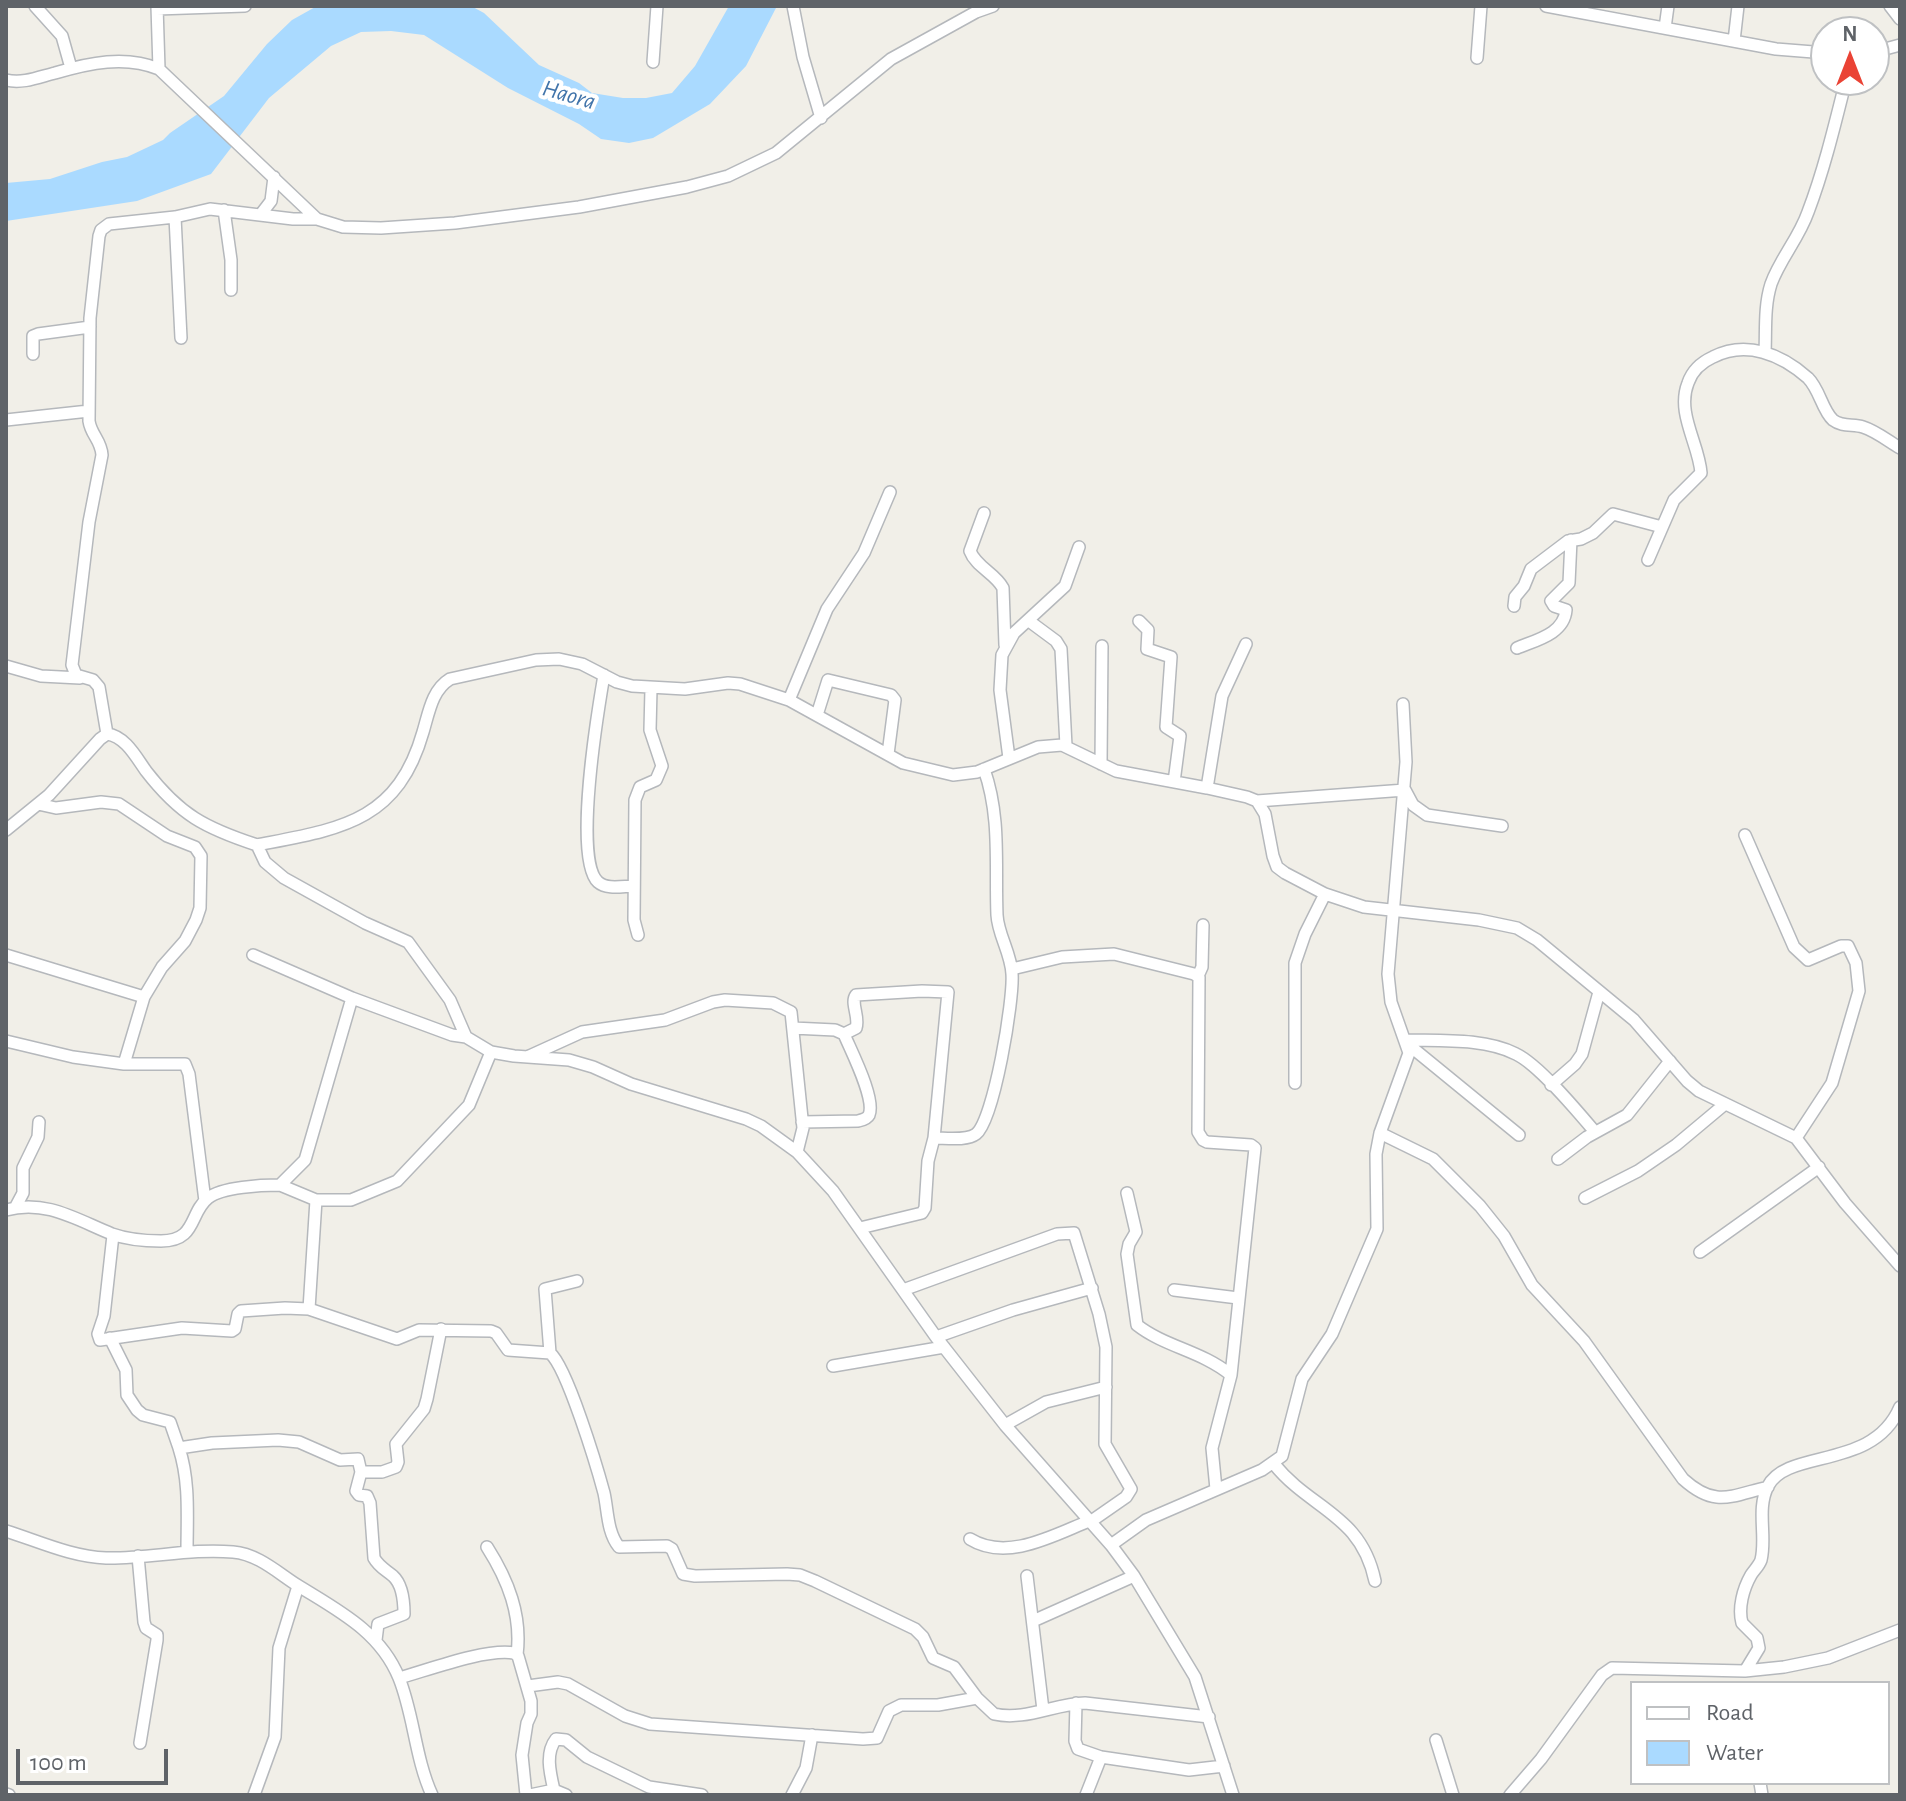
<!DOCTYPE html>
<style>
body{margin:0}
#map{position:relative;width:1906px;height:1801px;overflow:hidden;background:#f1efe8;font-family:"Alegreya Sans",sans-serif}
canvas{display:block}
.frame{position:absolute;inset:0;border:8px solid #5f6368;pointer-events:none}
.legend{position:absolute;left:1630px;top:1681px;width:260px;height:104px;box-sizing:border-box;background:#fff;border:2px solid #bfc1c3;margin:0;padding:10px 14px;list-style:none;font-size:24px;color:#5f6368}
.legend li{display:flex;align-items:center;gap:16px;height:40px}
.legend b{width:40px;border:2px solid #bfc1c3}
.north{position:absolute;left:1810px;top:16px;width:80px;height:80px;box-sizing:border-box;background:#fff;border:2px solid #bfc1c3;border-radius:50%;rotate:0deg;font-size:22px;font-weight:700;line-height:32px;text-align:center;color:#5f6368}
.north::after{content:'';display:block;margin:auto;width:28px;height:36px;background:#ea4335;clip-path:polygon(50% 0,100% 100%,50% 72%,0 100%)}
.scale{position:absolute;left:16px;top:1749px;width:152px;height:36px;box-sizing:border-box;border:4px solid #5f6368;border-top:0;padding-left:10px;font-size:24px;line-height:28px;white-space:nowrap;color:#5f6368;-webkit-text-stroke:6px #fff;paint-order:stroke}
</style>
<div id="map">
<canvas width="1906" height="1801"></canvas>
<div class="frame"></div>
<ul class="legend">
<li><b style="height:10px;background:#fff"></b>Road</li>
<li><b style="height:22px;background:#aadaff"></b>Water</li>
</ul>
<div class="north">N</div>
<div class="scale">100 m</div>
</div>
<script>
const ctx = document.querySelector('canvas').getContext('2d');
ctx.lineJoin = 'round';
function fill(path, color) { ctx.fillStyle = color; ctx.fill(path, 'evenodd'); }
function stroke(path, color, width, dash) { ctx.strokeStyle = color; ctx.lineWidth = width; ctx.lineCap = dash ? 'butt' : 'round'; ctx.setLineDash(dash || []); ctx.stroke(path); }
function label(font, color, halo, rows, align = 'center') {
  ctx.font = font + ' "Alegreya Sans",sans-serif'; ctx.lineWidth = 8; ctx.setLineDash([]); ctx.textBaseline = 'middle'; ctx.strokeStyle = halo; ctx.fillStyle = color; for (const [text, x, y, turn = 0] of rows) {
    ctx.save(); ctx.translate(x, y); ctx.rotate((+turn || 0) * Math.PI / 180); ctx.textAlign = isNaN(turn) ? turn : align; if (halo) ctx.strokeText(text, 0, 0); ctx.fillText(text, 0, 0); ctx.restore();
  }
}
const water = new Path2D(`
 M317 6H471L484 13 539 65 579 83 592 93 623 98H646L672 93 695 66 729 6H777L746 66 710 104 653 138 629 143 601 139 579 124 508 88 424 35 391 31 361 32 331 46 269 98 211 174 137 201 6 221V183L50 179 102 162 127 157 163 140 170 133 224 96 267 44 292 20Z`);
const minor = new Path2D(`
 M35 6 62 36 71 68
 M157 6 159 69
 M793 6 803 57 821 118
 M1546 6 1776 49 1826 53
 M1890 6 1900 19
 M157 9 245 6
 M1665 28 1668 6
 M1734 41 1738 6
 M1874 52 1900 45
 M1477 58 1481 6
 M653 62 657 6
 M6 80C23 84 39 77 55 73 89 63 125 55 159 69L317 219 343 227 381 228 455 223 579 207 687 187 728 176 776 153 891 59 976 12 993 6
 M224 210 231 260V290
 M261 214 271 201 274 177
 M175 217 181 338
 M1765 353C1766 330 1764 306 1771 284 1780 259 1799 238 1808 212 1824 170 1835 124 1846 80
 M33 354V336L38 334 90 327
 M6 420 89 411
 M984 513 970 551C976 567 995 573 1003 588L1005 645
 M1648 560 1674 500 1701 473C1699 444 1676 413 1688 383 1692 371 1702 362 1713 357 1746 340 1781 354 1808 378 1820 390 1822 410 1833 420 1842 427 1853 424 1863 427 1876 431 1888 441 1900 448
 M1514 606 1515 597 1524 586 1531 569 1568 541 1581 539 1593 533 1613 514 1662 527
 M1029 621 1056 641 1061 649 1066 746
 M1139 621 1148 630 1147 649 1171 657 1166 727 1180 736 1174 782
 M1517 648C1536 640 1564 634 1566 610L1554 606 1551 601 1569 583 1571 540
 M6 666 41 676 80 678
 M604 675C598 710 573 859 598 882 607 890 623 886 634 886
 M789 700 827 609 864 553 890 492
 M817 715 828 680 891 695 895 700 888 754
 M107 734 99 687 93 680 76 675 72 665 89 522 102 455C101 440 91 435 89 421L90 318 99 236 101 230 109 224 175 217 210 209 293 219H317
 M1009 758 1000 690 1002 655 1014 633 1065 586 1079 547
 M1101 764 1102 646
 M1207 788 1222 696 1246 644
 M1257 801 1405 790 1413 805 1427 815 1502 826
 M38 804 56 808 101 802 119 804 167 836 195 847 201 856 200 908 196 920 185 941 162 967 144 997 124 1064
 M6 830 49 795 100 739 107 734C125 736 136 757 146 771 180 815 205 828 257 845L265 862 284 878 365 923 408 942 450 1000 466 1037 491 1052 514 1056 569 1060 593 1067 631 1084 746 1119 761 1126 797 1152 833 1191 936 1337 1005 1425 1111 1545 1134 1576 1195 1677 1233 1795
 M1745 835 1794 947 1808 960 1841 946H1848L1856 963 1859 991 1832 1083 1796 1138
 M257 845C339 829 397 823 423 732 429 712 432 690 450 679L536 660 559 659 582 664 617 682 632 686 685 689 728 683 740 684 789 700 903 763 953 775 977 772 1038 747 1062 745 1116 771 1207 788 1247 797 1257 801 1265 814 1273 856 1277 867 1285 873 1325 894 1364 907 1479 920 1517 928 1537 940 1634 1020 1687 1081 1699 1091 1796 1138 1845 1203 1900 1266
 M638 935 634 920 635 800 640 787 656 780 662 766 650 730 651 689
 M6 955 144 997
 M253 955 352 998 452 1035 466 1037
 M1012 969 1062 957 1114 954 1194 974 1199 977 1198 1132 1203 1140 1207 1142 1251 1145 1255 1148 1231 1375 1212 1448 1216 1489
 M1198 976 1202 967 1203 925
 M793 1028 835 1030 844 1034C851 1051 876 1099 869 1115 867 1119 862 1120 858 1121L802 1122
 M844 1034 856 1028C860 1017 850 1003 856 995L922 991 948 992 934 1138
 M1406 1040C1440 1041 1485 1038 1516 1054 1539 1065 1578 1112 1595 1132
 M6 1041 73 1057 124 1064H185L189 1074 205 1201
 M1408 1047 1415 1050 1519 1135
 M491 1052 469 1105 397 1181 351 1200H316L309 1309 397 1339 419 1330 491 1331 496 1333 508 1350 550 1353C567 1367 597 1467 604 1493 608 1511 607 1532 619 1547L667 1546 672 1549 683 1574 695 1576 787 1574 800 1575 815 1581 915 1629 923 1637 933 1658 954 1667 977 1698 994 1714C1025 1721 1054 1704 1085 1703L1209 1717
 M527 1057 582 1032 665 1020 713 1002 725 1000 773 1003 791 1012 803 1128 797 1152
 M1295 1083V963L1305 934 1325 894
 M1551 1085 1575 1064 1582 1054 1599 992
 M1380 1133 1433 1159 1480 1206 1504 1236 1532 1285 1584 1341 1683 1479C1715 1508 1730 1496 1768 1487
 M1558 1159 1587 1137 1627 1115 1670 1061
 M280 1185 316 1200
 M1127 1193 1136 1232 1129 1244 1127 1254 1137 1325C1165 1347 1202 1351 1231 1375
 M1585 1198 1638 1171 1676 1145 1725 1104
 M15 1208 23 1193V1168L38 1137 39 1122
 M6 1210C46 1199 77 1220 112 1234 126 1239 146 1241 161 1241 197 1241 189 1213 208 1198 222 1187 262 1185 280 1185L305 1160 352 998
 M860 1228 922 1213 925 1208 928 1161 934 1138C946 1138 967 1141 976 1134 994 1120 1014 999 1012 974 1011 953 998 935 997 915 995 865 1001 817 984 769
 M113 1235 104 1316 98 1334 100 1340 182 1328 232 1331 235 1329 238 1314 241 1311 285 1308 309 1309
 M1700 1252 1819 1167
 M903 1290 1057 1234 1074 1233 1099 1314 1106 1347 1105 1444 1131 1489 1126 1497 1090 1522
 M1174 1290 1238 1298
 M936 1337 1013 1310 1092 1288
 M110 1338 126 1370 127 1395 137 1410 143 1415 170 1422 179 1448
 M550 1353 545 1289 577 1281
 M833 1366 944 1347
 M1005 1425 1046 1402 1106 1387
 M1274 1464C1311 1510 1361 1514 1375 1581
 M6 1531C38 1541 72 1557 106 1558 148 1559 191 1548 233 1552 258 1554 278 1573 297 1585 337 1610 380 1631 399 1678 414 1715 415 1758 432 1795
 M970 1539C1007 1562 1054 1535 1089 1521
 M1111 1545 1146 1520 1262 1470 1282 1456 1302 1379 1332 1334 1377 1229 1376 1154 1380 1133 1409 1053 1391 1002 1388 974 1406 762 1403 704
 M487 1547C508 1580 522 1615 517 1655
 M187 1552C187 1517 190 1482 179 1448L212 1443 278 1440 299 1442 340 1460 358 1459 361 1472
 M138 1556 144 1622 146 1628 157 1635V1640L140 1743
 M1027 1576 1043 1710
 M1033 1621 1134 1576
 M376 1640 378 1624 404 1614C404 1602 403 1585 393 1576 386 1570 379 1567 374 1558L370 1503 367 1496 359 1495 356 1491 361 1472H382L396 1467 398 1462 396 1444 424 1409 427 1399 441 1329
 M1745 1671 1759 1648 1757 1638 1742 1623C1738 1608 1743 1589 1751 1575 1754 1570 1759 1566 1761 1560 1767 1537 1756 1509 1768 1486 1788 1448 1873 1471 1900 1407
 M399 1678C428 1670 486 1648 514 1653L518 1656 531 1701V1714L527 1723 522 1755 526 1795
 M528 1686 558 1682 568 1684 625 1716 650 1724 863 1739 877 1738 889 1711 901 1705H938L977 1698
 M1076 1703 1075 1741 1078 1749 1101 1757 1189 1770 1224 1766
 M1436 1740 1453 1795
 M1760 1783 1762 1795
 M554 1790C550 1773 545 1753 556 1739L566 1740 587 1757 649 1787 702 1795
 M6 1794 9 1795
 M254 1795 275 1737 279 1648 298 1586
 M530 1795 554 1790 566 1795
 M792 1795 806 1768 812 1735
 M1086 1795 1101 1757
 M1510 1795 1541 1759 1602 1675 1612 1668 1745 1671 1784 1667 1828 1658 1900 1630`);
const waterNames = [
 ["Haora",569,95,16]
];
fill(water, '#aadaff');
stroke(minor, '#b5b8bc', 14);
stroke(minor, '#fff', 11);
label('italic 24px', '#4174aa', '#fff', waterNames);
</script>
